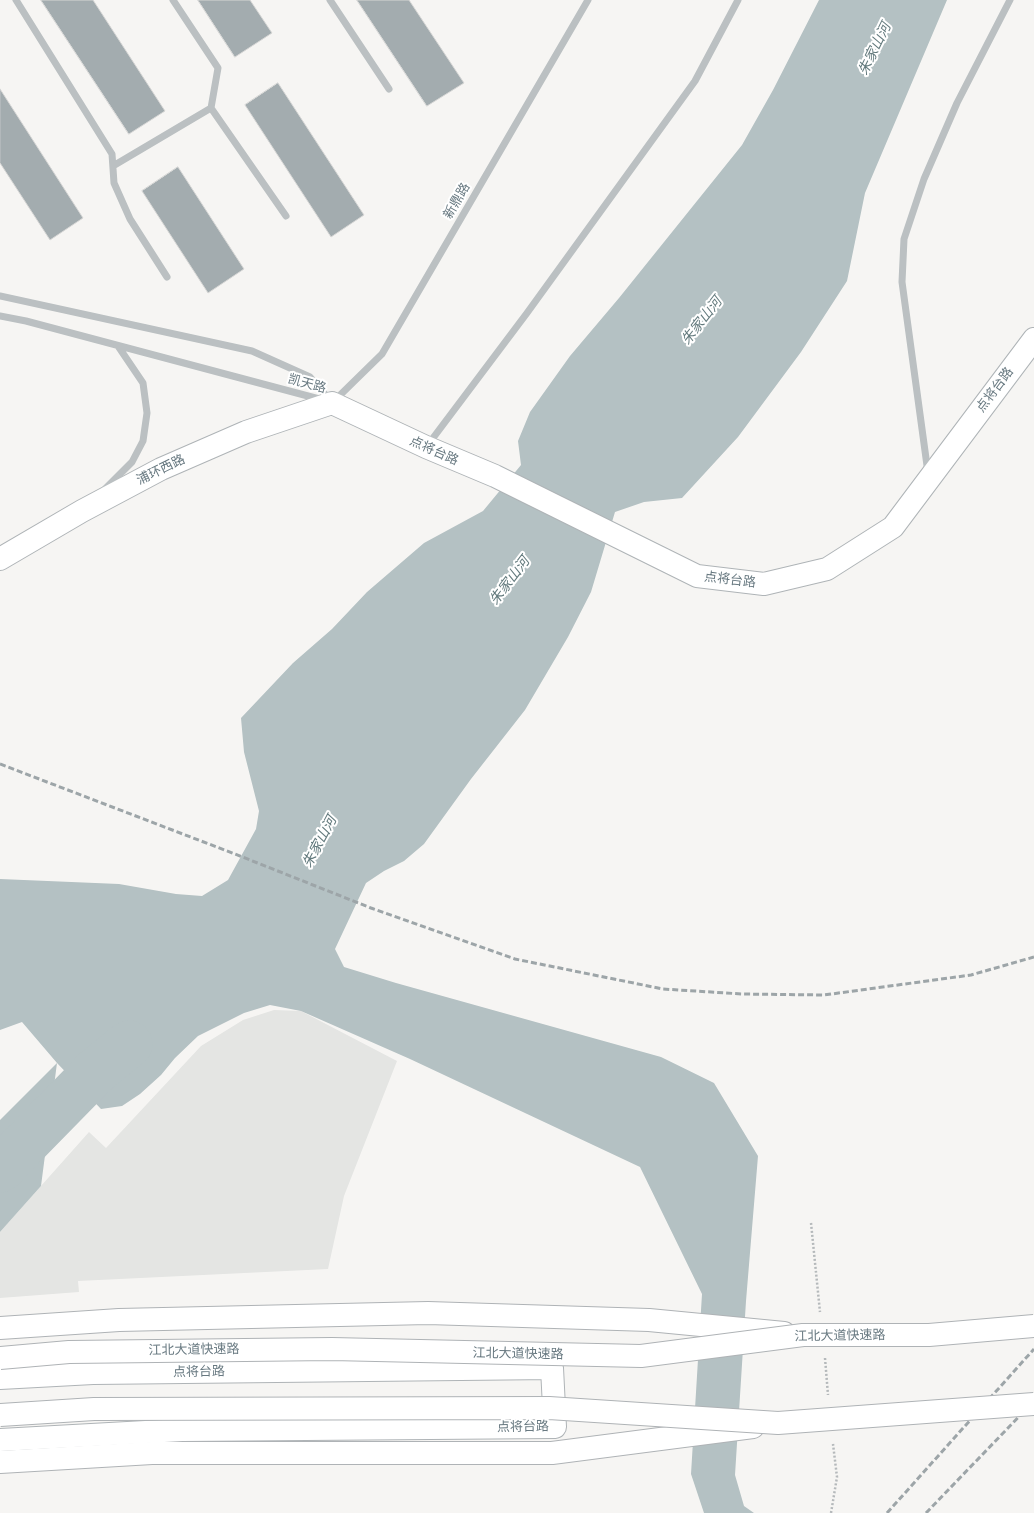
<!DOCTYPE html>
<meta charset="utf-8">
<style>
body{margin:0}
canvas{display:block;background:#f6f5f3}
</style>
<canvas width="1034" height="1513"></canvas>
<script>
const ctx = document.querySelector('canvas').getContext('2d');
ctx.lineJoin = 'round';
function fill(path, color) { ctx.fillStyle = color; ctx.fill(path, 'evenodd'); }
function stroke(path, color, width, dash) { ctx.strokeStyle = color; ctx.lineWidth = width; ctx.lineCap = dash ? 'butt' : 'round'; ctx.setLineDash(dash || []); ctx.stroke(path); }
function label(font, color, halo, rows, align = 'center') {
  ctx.font = font + ' Karla,"Noto Sans SC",sans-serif'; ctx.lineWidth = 4; ctx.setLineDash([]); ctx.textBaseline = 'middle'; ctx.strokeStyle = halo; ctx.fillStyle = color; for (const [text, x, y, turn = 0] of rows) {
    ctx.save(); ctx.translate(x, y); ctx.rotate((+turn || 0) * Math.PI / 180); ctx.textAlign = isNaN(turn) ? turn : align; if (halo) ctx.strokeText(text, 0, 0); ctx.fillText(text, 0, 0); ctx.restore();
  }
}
const built = new Path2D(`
 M274 1010 301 1011 397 1061 344 1196 328 1269 78 1281 79 1292 0 1298V1232L89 1132 106 1148 201 1046 243 1020Z`);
const water = new Path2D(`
 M819 0H947L865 193 847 281 801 352 738 437 682 498 644 502 615 512 591 592 568 637 525 710 471 779 424 844 404 861 384 871 366 883 335 949 344 967 396 983 661 1057 714 1083 758 1156 746 1301 735 1475 744 1506 754 1513H704L691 1474 702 1294 640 1167 410 1059 301 1011 270 1005 244 1013 198 1036 175 1058 161 1075 140 1094 122 1106 101 1109 57 1063 41 1186 0 1232V1120L57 1063 22 1022 0 1030V879L119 884 176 894 202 896 228 880 256 829 259 811 244 752 241 718 293 663 332 629 367 592 424 543 483 511 521 465 518 441 530 412 570 356 619 298 742 145 773 90Z`);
const river = new Path2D(`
 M0 1169 97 1070 129 1044`);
const building = new Path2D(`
 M41 0H93L165 111 129 134Z
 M198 0H250L272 33 235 57Z
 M357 0H409L464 83 427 106Z
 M278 83 364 215 331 237 245 105Z
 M0 89 83 218 50 240 0 163Z
 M178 167 244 269 208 293 142 191Z`);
const path = new Path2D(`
 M811 1223 820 1312
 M825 1358 828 1395
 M831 1513 837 1477 833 1444`);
const minor = new Path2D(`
 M16 0 112 154 114 183 130 219 167 277
 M173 0 218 68 211 108 286 216
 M330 0 389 89
 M113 166 211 108
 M0 296 252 351 310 377 331 401
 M0 316 26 321 323 400
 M334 401 382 354 588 0
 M427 446 527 313 695 81 738 0
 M928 473 902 282 904 239 924 179 957 103 1010 0
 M105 489 132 462 143 441 147 413 143 383 118 346`);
const major = new Path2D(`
 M0 559 82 511 161 469 246 432 332 403 426 447 495 476 697 576 764 584 827 569 893 527 1034 339
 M0 1378 93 1373 552 1368 555 1427 182 1430 0 1440`);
const highway = new Path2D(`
 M0 1328 119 1320 428 1313 649 1320 784 1333
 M0 1462 152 1453H552L753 1427`);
const rail = new Path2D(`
 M0 764 235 854 371 908 515 959 663 989 742 994 824 995 971 975 1034 957
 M887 1513 1034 1349
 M926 1513 1034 1401`);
const highwayBridge = new Path2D(`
 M0 1358 69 1352 332 1349 641 1356 803 1335H929L1034 1326
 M0 1415 94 1409 549 1408 778 1423 1034 1404`);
const streetNames = [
 ["新鼎路",457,201,-60],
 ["凯天路",307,384,15],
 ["点将台路",995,390,-53],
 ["点将台路",434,451,24],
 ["浦环西路",161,470,-26],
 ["点将台路",730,580,7],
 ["江北大道快速路",840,1336,-1],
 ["江北大道快速路",194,1350,-1],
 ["江北大道快速路",518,1354,1],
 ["点将台路",199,1372,-1],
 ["点将台路",523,1427,-1]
];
const waterNames = [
 ["朱家山河",875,49,-64],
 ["朱家山河",702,321,-52],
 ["朱家山河",510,581,-53],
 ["朱家山河",320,842,-62]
];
fill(built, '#e4e5e3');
fill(water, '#b4c1c3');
stroke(river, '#b4c1c3', 47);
fill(building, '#a3acaf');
stroke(building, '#d7d7d6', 1);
stroke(major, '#afb4b7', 24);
stroke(highway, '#afb3b6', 24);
stroke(path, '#b5b9bb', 2.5, [2, 2]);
stroke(minor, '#bbc0c2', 7);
stroke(major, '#fff', 22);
stroke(highway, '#fff', 22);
stroke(rail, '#9da5a8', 3, [6, 3]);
stroke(highwayBridge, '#afb3b6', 24, []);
stroke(highwayBridge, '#fff', 22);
label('13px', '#687981', '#fff', streetNames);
label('italic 14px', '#637a7d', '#fff', waterNames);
</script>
